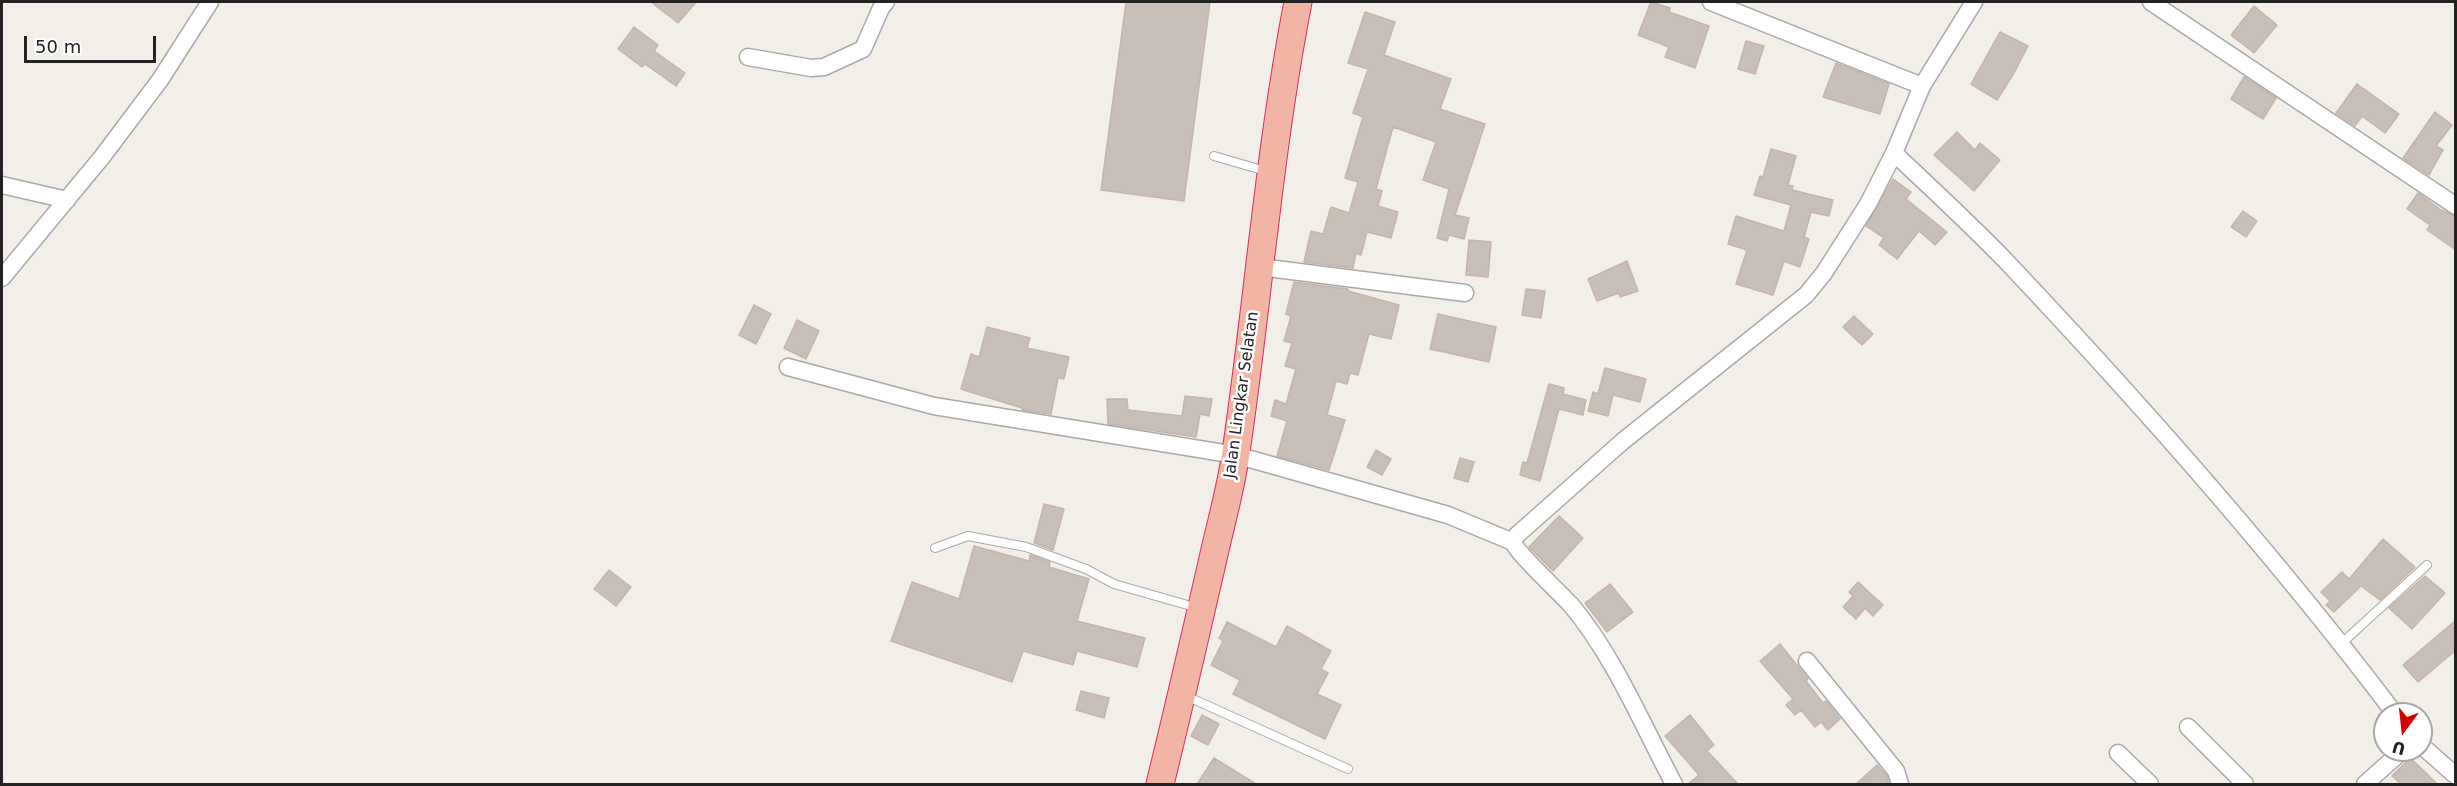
<!DOCTYPE html>
<style>
body{margin:0}
#map{position:relative;width:2457px;height:786px;overflow:hidden;background:#f2efe9;font-family:"DejaVu Sans",sans-serif}
canvas{display:block}
.frame{position:absolute;inset:0;border:3px solid #222;pointer-events:none}
.north{position:absolute;left:2373px;top:702px;width:60px;height:60px;box-sizing:border-box;background:#fff;border:2px solid #a7a7a7;border-radius:50%;rotate:195deg;font-size:16px;font-weight:700;line-height:24px;text-align:center;color:#222}
.north::after{content:'';display:block;margin:auto;width:21px;height:27px;background:#d40000;clip-path:polygon(50% 0,100% 100%,50% 72%,0 100%)}
.scale{position:absolute;left:24px;top:36px;width:132px;height:27px;box-sizing:border-box;border:3px solid #222;border-top:0;padding-left:8px;font-size:18px;line-height:21px;white-space:nowrap;color:#222;-webkit-text-stroke:4px #fff;paint-order:stroke}
</style>
<div id="map">
<canvas width="2457" height="786"></canvas>
<div class="frame"></div>
<div class="north">U</div>
<div class="scale">50 m</div>
</div>
<script>
const ctx = document.querySelector('canvas').getContext('2d');
ctx.lineJoin = 'round';
function fill(path, color) { ctx.fillStyle = color; ctx.fill(path, 'evenodd'); }
function stroke(path, color, width, dash) { ctx.strokeStyle = color; ctx.lineWidth = width; ctx.lineCap = dash ? 'butt' : 'round'; ctx.setLineDash(dash || []); ctx.stroke(path); }
function label(font, color, halo, rows, align = 'center') {
  ctx.font = font + ' "DejaVu Sans",sans-serif'; ctx.lineWidth = 5; ctx.setLineDash([]); ctx.textBaseline = 'middle'; ctx.strokeStyle = halo; ctx.fillStyle = color; for (const [text, x, y, turn = 0] of rows) {
    ctx.save(); ctx.translate(x, y); ctx.rotate((+turn || 0) * Math.PI / 180); ctx.textAlign = isNaN(turn) ? turn : align; if (halo) ctx.strokeText(text, 0, 0); ctx.fillText(text, 0, 0); ctx.restore();
  }
}
const building = new Path2D(`
 M651 2H696L678 23Z
 M1126 2H1210L1184 201 1101 190Z
 M1651 2 1670 8 1669 12 1709 26 1695 68 1665 57 1669 47 1638 35Z
 M2254 6 2277 25 2254 53 2231 35Z
 M1365 12 1395 22 1384 55 1451 79 1440 109 1485 124 1455 215 1469 218 1464 239 1449 235 1447 241 1437 238 1449 189 1423 180 1436 142 1393 127 1376 189 1382 191 1378 206 1398 212 1391 238 1367 232 1361 255 1356 253 1353 268 1304 262 1311 231 1323 234 1331 207 1349 213 1358 182 1345 178 1363 117 1353 113 1368 69 1348 63Z
 M634 27 658 45 654 51 685 73 676 86 645 64 642 67 618 49Z
 M2000 32 2028 46 2014 73 1997 100 1971 84Z
 M1746 41 1764 46 1755 74 1738 69Z
 M1836 63 1889 84 1880 114 1823 97Z
 M2244 77 2276 98 2263 119 2231 99Z
 M2357 84 2399 114 2385 133 2362 116 2355 126 2336 113Z
 M2435 112 2452 125 2436 146 2443 150 2429 175 2403 158Z
 M1957 132 1975 150 1980 143 2000 160 1974 191 1934 155Z
 M1771 149 1796 156 1788 185 1793 186 1792 190 1833 200 1829 216 1811 212 1804 237 1809 239 1800 267 1784 261 1773 295 1736 284 1747 250 1728 244 1736 216 1784 231 1791 205 1754 195 1760 176 1763 177Z
 M1893 179 1911 192 1906 199 1947 232 1935 245 1919 231 1897 259 1879 245 1884 238 1866 226Z
 M2418 193 2441 210 2456 216V250L2427 230 2430 225 2407 209Z
 M2243 211 2257 221 2246 237 2231 227Z
 M1469 240 1491 242 1488 277 1466 275Z
 M1627 261 1638 291 1620 297 1619 293 1597 301 1588 279Z
 M1294 282 1348 289V291L1399 305 1391 339 1369 334 1358 375 1350 373 1347 384 1336 381 1327 415 1345 420 1329 470 1277 456 1287 421 1271 416 1275 400 1286 404 1296 369 1285 366 1292 343 1284 341 1291 316 1286 314Z
 M1526 289 1545 291 1541 318 1522 315Z
 M754 305 771 314 756 344 739 335Z
 M1438 314 1496 327 1489 362 1430 349Z
 M1854 316 1873 334 1862 345 1843 327Z
 M797 320 819 331 806 359 784 348Z
 M987 327 1030 338 1027 348 1069 357 1064 379 1058 378 1051 414 1022 410V408L961 389 971 354 979 357Z
 M1605 368 1646 379 1640 402 1613 395 1608 416 1588 411 1593 392 1598 394Z
 M1549 384 1564 388 1563 394 1586 400 1583 415 1559 409 1540 481 1520 475 1523 462 1527 463Z
 M1185 396 1212 399 1209 416 1200 414 1196 437 1108 424 1107 399H1127L1128 410 1182 416Z
 M1376 450 1391 459 1382 475 1367 467Z
 M1460 458 1474 462 1468 482 1454 478Z
 M1044 504 1064 509 1053 550 1034 543Z
 M1559 516 1583 538 1553 571 1529 547Z
 M2383 539 2415 567 2380 600 2361 586 2334 612 2326 605 2330 601 2321 592 2342 572 2349 579Z
 M974 546 1029 561 1030 555 1050 562 1049 567 1089 579 1077 621 1145 638 1137 667 1077 651 1073 665 1023 651 1012 682 891 641 912 582 959 599Z
 M609 570 631 587 616 606 594 589Z
 M2425 576 2445 593 2412 629 2389 608Z
 M1858 582 1883 605 1873 616 1865 608 1856 619 1843 607 1853 596 1849 592Z
 M1610 584 1633 612 1607 632 1585 603Z
 M2456 620V650L2418 682 2403 665Z
 M1227 622 1276 647 1287 626 1331 651 1321 669 1328 673 1317 694 1341 705 1325 739 1233 694 1240 680 1211 665 1223 641 1219 638Z
 M1780 644 1808 679 1806 681 1823 703 1826 701 1840 719 1828 730 1821 722 1815 727 1801 710 1795 715 1786 705 1793 699 1760 661Z
 M1081 691 1109 698 1104 718 1076 710Z
 M1202 715 1219 724 1208 745 1191 736Z
 M1690 715 1714 745 1707 751 1738 784H1688L1699 775 1665 736Z
 M1214 758 1256 784H1197Z
 M2410 758 2422 769 2437 784H2401L2392 776Z
 M1877 765 1887 776 1889 784H1856Z`);
const service = new Path2D(`
 M1214 156 1269 172
 M935 548 968 536 1026 547 1086 569 1114 584 1198 608
 M2342 643 2427 565
 M1184 695 1348 769`);
const minor = new Path2D(`
 M1711 2 1922 86
 M2151 2 2456 206
 M748 57 811 68 824 67 863 49 881 8 886 2
 M1894 153C1931 188 1969 223 2005 260 2142 405 2275 555 2395 714
 M2 185 67 200
 M1260 267 1465 293
 M2 278 102 157 160 80 210 2
 M788 367 934 406 1236 455 1448 515 1513 542C1515 551 1561 594 1571 605 1614 656 1643 726 1674 784
 M1513 542 1517 535 1623 441 1806 295 1824 273 1868 204 1894 153 1922 86 1974 2
 M1807 661 1896 771 1900 784
 M2188 727 2245 784
 M2421 745 2456 776
 M2118 753 2150 784
 M2365 784 2403 750`);
const trunk = new Path2D(`
 M1160 784C1178 711 1195 637 1212 563 1220 526 1231 489 1236 452 1258 302 1269 151 1298 2`);
const streetNames = [
 ["Jalan Lingkar Selatan",1242,395,-82]
];
fill(building, '#c7bfb8');
stroke(building, '#c4b6ab', 1.5);
stroke(service, '#a9a9a9', 10);
stroke(minor, '#a9a9a9', 19);
stroke(trunk, '#dc2a67', 29);
stroke(service, '#fff', 8);
stroke(minor, '#fff', 16);
stroke(trunk, '#f2b4a3', 27);
label('16px', '#222', '#fff', streetNames);
</script>
